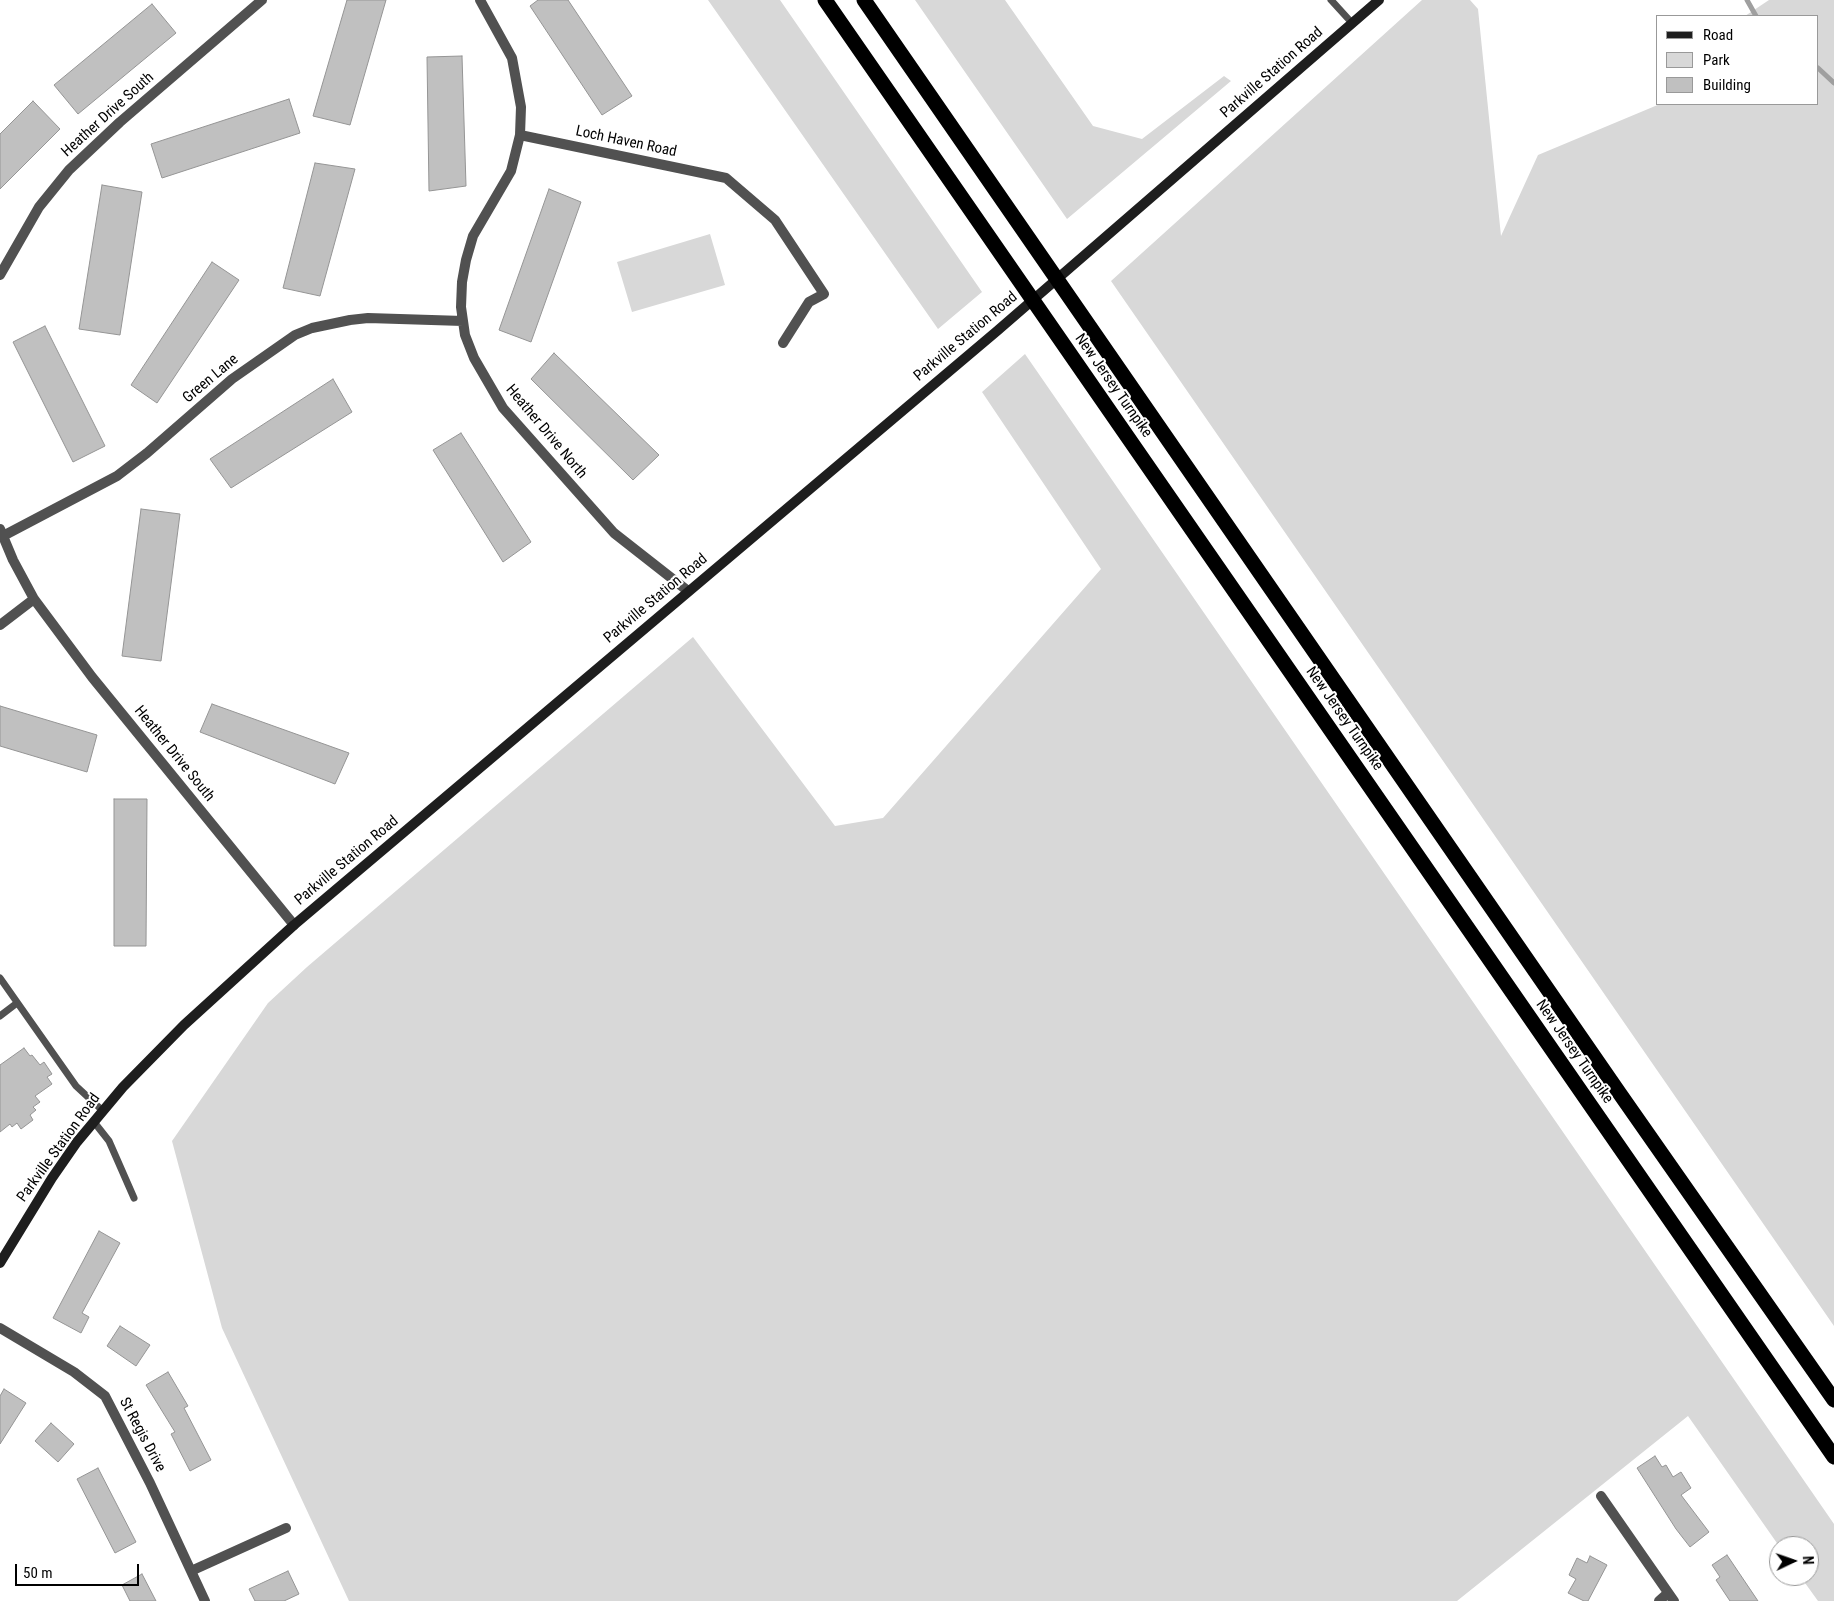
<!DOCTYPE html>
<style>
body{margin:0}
#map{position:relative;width:1834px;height:1601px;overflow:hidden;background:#fff;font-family:"Roboto Condensed",sans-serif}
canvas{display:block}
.legend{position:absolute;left:1656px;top:15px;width:162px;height:90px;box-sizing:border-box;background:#fff;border:1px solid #999;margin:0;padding:6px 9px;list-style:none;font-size:15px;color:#000}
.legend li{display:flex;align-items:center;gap:10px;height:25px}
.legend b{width:25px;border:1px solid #999}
.north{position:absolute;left:1769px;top:1536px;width:50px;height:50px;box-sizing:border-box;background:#fff;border:1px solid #999;border-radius:50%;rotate:87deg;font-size:14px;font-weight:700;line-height:20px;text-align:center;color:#000}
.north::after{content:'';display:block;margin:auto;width:18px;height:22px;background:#000;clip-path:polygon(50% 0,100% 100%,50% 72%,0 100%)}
.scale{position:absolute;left:15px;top:1564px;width:124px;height:22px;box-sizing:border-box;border:2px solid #000;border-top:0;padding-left:6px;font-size:15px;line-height:18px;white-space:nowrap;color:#000;-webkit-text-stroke:4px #fff;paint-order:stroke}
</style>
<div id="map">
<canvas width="1834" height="1601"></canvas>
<ul class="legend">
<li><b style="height:6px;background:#1e1e1e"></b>Road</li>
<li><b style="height:14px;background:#d8d8d8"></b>Park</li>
<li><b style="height:14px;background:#c0c0c0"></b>Building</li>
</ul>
<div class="north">N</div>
<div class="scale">50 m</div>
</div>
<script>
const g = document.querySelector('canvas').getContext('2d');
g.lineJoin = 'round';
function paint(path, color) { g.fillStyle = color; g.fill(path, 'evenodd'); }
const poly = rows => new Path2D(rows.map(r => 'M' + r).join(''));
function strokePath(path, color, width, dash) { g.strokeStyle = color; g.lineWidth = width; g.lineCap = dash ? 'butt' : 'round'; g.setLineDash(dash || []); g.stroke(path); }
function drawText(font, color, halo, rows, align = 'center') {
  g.font = font + ' "Roboto Condensed",sans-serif'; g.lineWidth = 4; g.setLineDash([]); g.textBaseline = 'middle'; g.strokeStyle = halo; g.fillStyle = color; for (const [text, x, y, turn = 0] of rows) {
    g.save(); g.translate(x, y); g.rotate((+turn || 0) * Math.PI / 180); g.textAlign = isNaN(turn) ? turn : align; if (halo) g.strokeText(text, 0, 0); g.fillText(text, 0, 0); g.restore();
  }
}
paint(poly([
 [708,0,780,0,982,292,938,329],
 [915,0,1005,0,1093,126,1142,139,1224,76,1231,81,1067,219],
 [1422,0,1470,0,1478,9,1501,236,1538,155,1660,104,1818,104,1818,16,1745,16,1769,0,1834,0,1834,1326,1111,281],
 [710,234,725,285,632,312,617,262],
 [1025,354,1834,1524,1834,1601,1818,1601,1800,1576,1809,1576,1809,1546,1779,1546,1688,1416,1457,1601,349,1601,222,1328,172,1141,268,1003,307,967,693,637,835,826,883,818,1101,569,982,392]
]), '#d8d8d8');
strokePath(poly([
 [1747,0,1756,16],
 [1818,68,1834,83]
]), '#9f9f9f', 5);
const building = poly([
 [347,0,386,0,350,125,313,116,347,0],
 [538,0,568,0,632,96,602,115,530,6,538,0],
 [152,4,176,33,78,114,54,85,152,4],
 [462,56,466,186,429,191,427,57,462,56],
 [289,99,300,133,162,178,151,144,289,99],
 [33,101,60,129,0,189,0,134,33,101],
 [315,163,355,169,320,296,283,288,315,163],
 [102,185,142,192,120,335,79,329,102,185],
 [549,189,581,202,531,342,499,330,549,189],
 [212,262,239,280,157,403,131,385,212,262],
 [45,326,105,446,73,462,13,342,45,326],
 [554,353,659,455,633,480,531,379,554,353],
 [333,379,352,412,231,488,210,459,333,379],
 [461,433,531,542,503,562,433,450,461,433],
 [141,509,180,514,161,661,122,656,141,509],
 [212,704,349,753,335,784,200,732,212,704],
 [0,706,97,735,87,772,0,746,0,706],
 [114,799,147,799,146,946,114,946,114,799],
 [24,1048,30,1056,32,1055,40,1065,44,1062,52,1074,47,1077,52,1084,35,1096,40,1102,33,1107,36,1110,30,1115,33,1120,21,1129,17,1123,12,1127,10,1124,0,1132,0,1065,24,1048],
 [99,1231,120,1243,82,1313,89,1317,81,1333,53,1318,99,1231],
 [120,1326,150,1345,136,1366,107,1346,120,1326],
 [168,1372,188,1406,184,1408,211,1460,190,1471,171,1434,175,1432,146,1385,168,1372],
 [4,1389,26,1403,0,1444,0,1396,4,1389],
 [51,1423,74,1444,58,1462,35,1441,51,1423],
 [1655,1456,1662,1467,1666,1465,1673,1477,1681,1472,1691,1488,1681,1495,1709,1532,1690,1547,1676,1529,1637,1468,1655,1456],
 [98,1468,136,1542,115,1553,77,1479,98,1468],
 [1727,1555,1758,1601,1730,1601,1716,1580,1720,1577,1712,1565,1727,1555],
 [1590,1556,1607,1565,1588,1601,1584,1601,1568,1593,1576,1579,1569,1575,1577,1558,1587,1563,1590,1556],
 [288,1571,299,1594,284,1601,255,1601,249,1589,288,1571],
 [142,1574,156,1601,130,1601,122,1585,142,1574]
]);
paint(building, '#c0c0c0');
strokePath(building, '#959595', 1);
strokePath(poly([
 [1331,0,1352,23],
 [0,978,76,1086,103,1111],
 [0,1016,17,1003],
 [94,1122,109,1141,134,1198]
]), '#515151', 7);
strokePath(poly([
 [480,0,512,58,521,107,520,135,511,171,473,236,466,260,462,282,461,307,465,335,474,358,503,408,614,533,688,591],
 [520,135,726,178,775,220,824,294,809,302,783,343],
 [0,275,39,207,69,170,120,122,262,0],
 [0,529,13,560,34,599,92,677,294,925],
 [3,536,117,476,147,453,232,379,295,335,312,328,350,320,368,318,463,321],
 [0,625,34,599],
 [0,1328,74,1372,105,1396,150,1483,205,1601],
 [1601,1496,1674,1601],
 [191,1571,286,1528],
 [1659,1601,1668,1593]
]), '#515151', 10);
strokePath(poly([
 [0,1263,52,1178,77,1142,123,1087,184,1025,294,925,997,331,1379,0]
]), '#1e1e1e', 10);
strokePath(poly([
 [825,0,1834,1457],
 [864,0,1620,1094,1834,1400]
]), '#000', 15);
drawText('15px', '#000', '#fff', [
 ["Parkville Station Road",1272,73,-41],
 ["Heather Drive South",108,115,-42],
 ["Loch Haven Road",626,142,12],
 ["Parkville Station Road",966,337,-40],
 ["Green Lane",211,379,-40],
 ["New Jersey Turnpike",1113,386,55],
 ["Heather Drive North",546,432,50],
 ["Parkville Station Road",656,599,-40],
 ["New Jersey Turnpike",1344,719,55],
 ["Heather Drive South",174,754,51],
 ["Parkville Station Road",347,861,-40],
 ["New Jersey Turnpike",1574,1052,55],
 ["Parkville Station Road",59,1148,-54],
 ["St Regis Drive",142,1435,62]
]);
</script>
